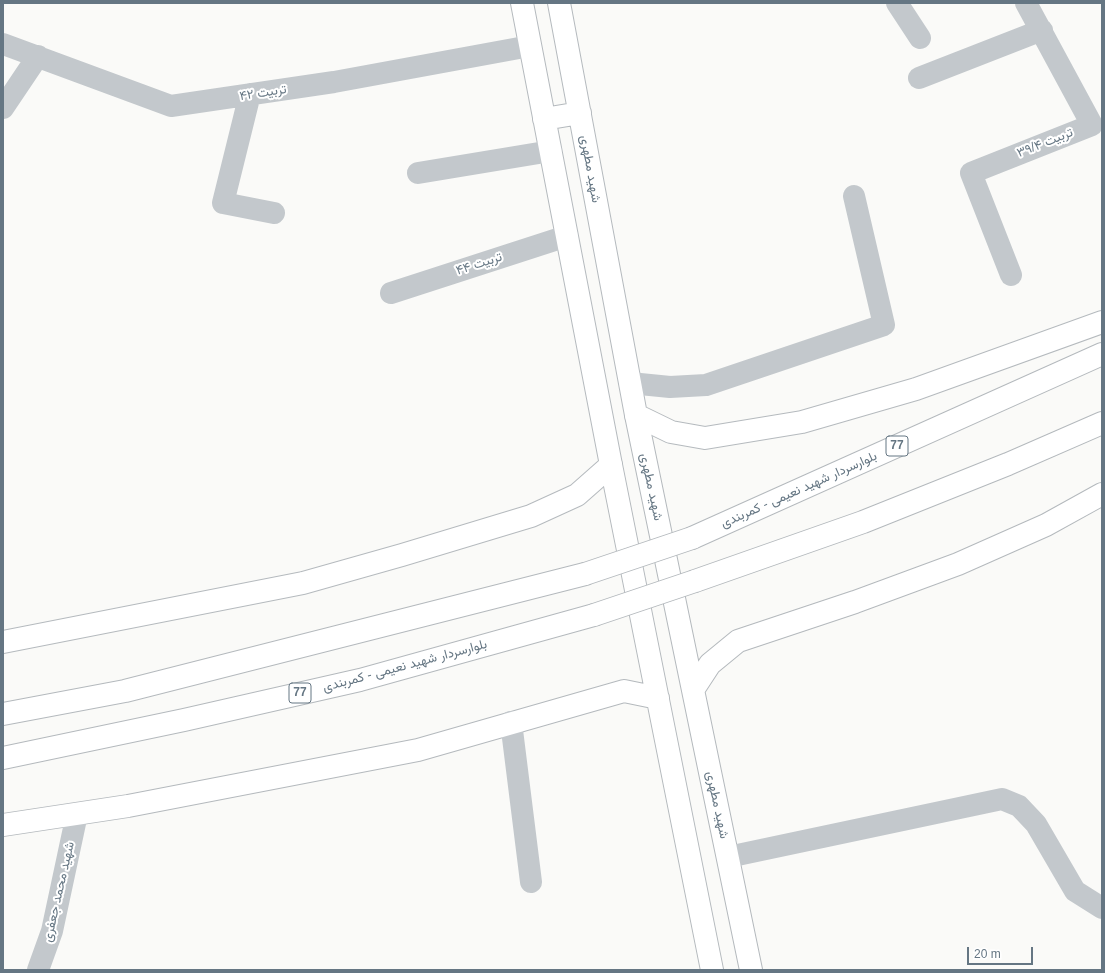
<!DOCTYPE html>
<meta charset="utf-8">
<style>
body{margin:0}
#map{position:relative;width:1105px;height:973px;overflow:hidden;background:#fafaf8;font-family:Arial,sans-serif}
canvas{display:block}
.frame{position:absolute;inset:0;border:4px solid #657683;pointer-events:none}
.scale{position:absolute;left:967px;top:947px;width:66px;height:18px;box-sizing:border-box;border:2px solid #657683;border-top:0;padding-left:5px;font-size:12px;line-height:14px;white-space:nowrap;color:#657683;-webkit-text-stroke:3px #fff;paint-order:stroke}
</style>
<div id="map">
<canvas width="1105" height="973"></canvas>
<div class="frame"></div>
<div class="scale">20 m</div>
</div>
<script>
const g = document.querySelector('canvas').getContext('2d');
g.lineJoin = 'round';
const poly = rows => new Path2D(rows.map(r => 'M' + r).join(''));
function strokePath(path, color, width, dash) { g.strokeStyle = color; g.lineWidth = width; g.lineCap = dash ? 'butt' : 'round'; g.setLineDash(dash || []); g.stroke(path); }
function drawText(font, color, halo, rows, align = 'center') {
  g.font = font + ' Arial,Vazirmatn,sans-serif'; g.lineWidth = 4; g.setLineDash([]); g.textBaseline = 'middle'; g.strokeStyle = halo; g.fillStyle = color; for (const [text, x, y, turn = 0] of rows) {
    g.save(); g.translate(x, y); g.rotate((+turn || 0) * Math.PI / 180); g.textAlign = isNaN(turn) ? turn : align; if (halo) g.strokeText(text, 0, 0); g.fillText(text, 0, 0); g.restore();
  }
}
const primary = poly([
 [559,3,636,415,671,432,705,438,802,422,916,389,1102,322],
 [544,119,580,113],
 [3,642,303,583,402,555,531,516,577,495,611,465,522,3]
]);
const highway = poly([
 [636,415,751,970],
 [611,465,712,970],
 [692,538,1102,354],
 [695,581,863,522,1008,464,1102,423],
 [693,690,710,664,738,641,855,602,958,564,1046,525,1102,494],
 [3,714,125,691,585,574],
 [3,758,184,720,360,680,594,615],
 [3,825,128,806,418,750,624,691,658,698]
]);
strokePath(primary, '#b5babe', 24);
strokePath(highway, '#b4b9bd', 24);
strokePath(poly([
 [897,3,920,38],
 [3,44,171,106,334,82,530,46],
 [919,78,1042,30],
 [250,94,223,203,274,213],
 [3,108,38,56],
 [418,173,551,151],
 [1011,275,971,173,1092,125,1026,3],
 [391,293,567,236],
 [630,383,670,387,706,385,884,325,854,196],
 [511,722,531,882],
 [728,857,1002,799,1019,806,1036,824,1075,891,1102,908],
 [38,970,52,931,77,814]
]), '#c3c8cc', 22);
strokePath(primary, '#fff', 22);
strokePath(highway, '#fff', 22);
const highwayBridge = poly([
 [585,574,692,538],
 [594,615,695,581]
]);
strokePath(highwayBridge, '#b4b9bd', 24, []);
strokePath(highwayBridge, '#fff', 22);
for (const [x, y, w] of [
 [897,446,22],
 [300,693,22]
]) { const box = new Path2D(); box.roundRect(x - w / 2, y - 10, w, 20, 3); g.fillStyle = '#fff'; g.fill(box); strokePath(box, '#657683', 1); }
drawText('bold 12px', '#657683', null, [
 ["77",897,446],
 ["77",300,693]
]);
drawText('13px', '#657683', '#fff', [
 ["تربیت ۴۲",263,93,-9],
 ["تربيت ۳۹/۴",1045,143,-22],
 ["شهید مطهری",590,169,80],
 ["تربیت ۴۴",479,264,-18],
 ["شهید مطهری",651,487,78],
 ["بلوارسردار شهید نعیمی - کمربندی",799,490,-24],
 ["بلوارسردار شهید نعیمی - کمربندی",405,666,-15],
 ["شهید مطهری",717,805,78],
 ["شهید محمد جعفری",59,892,-77]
]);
</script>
